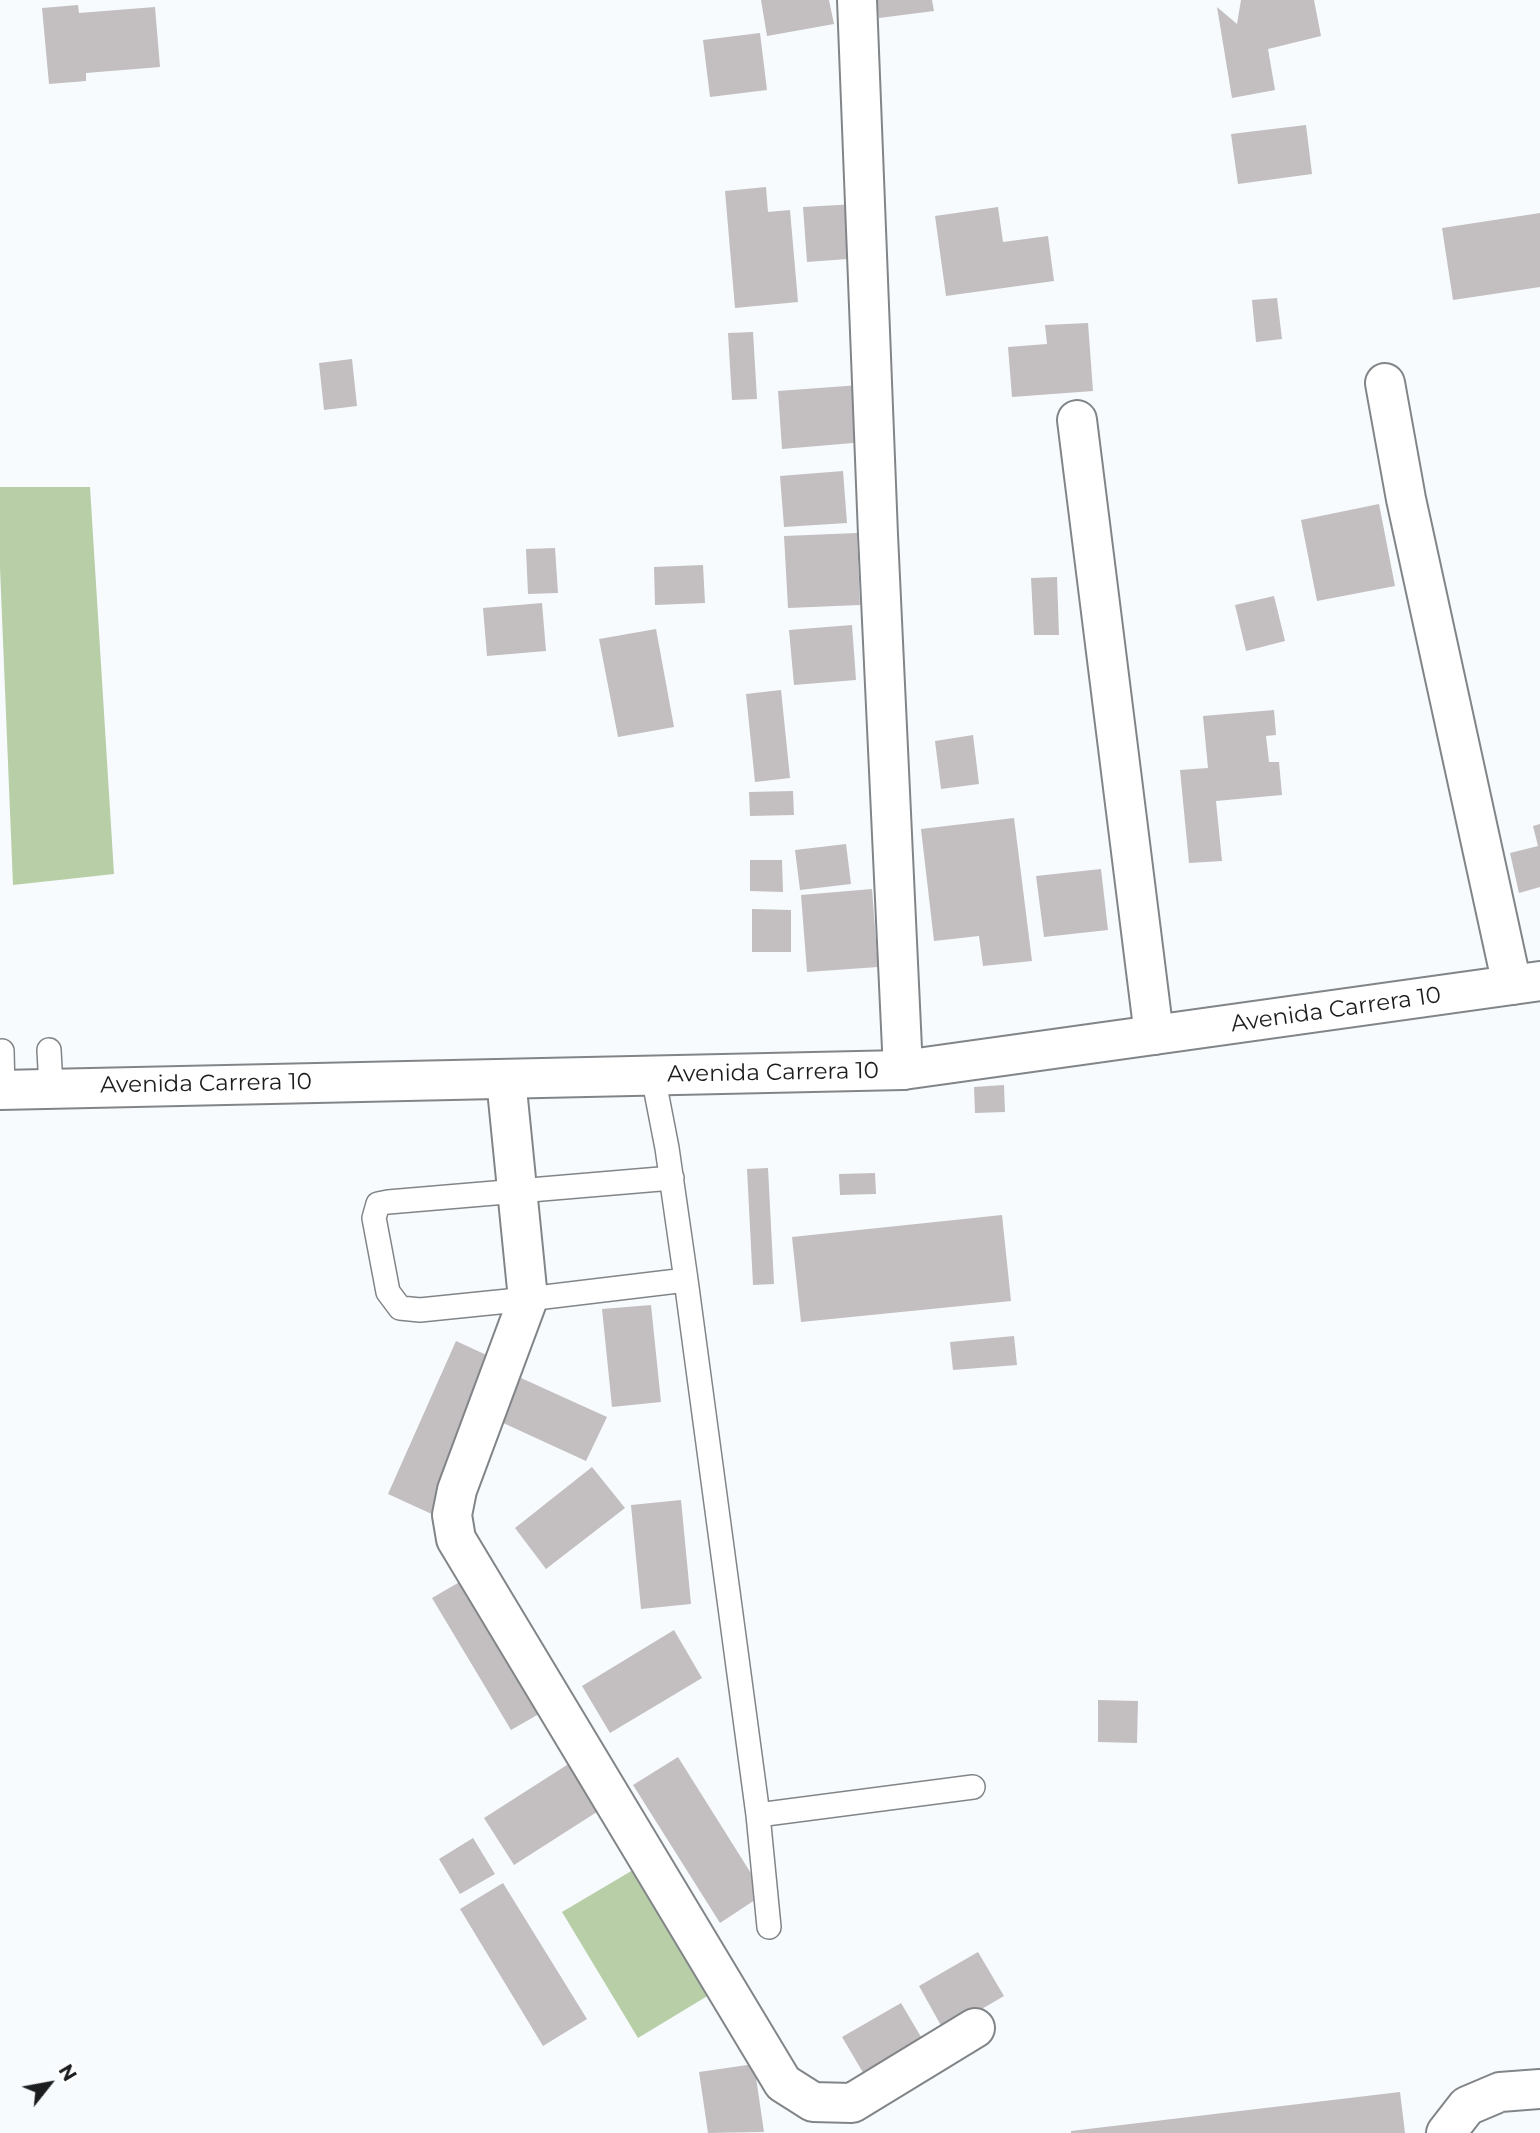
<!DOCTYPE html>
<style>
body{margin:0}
#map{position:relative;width:1540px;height:2133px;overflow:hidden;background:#f7fbfe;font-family:Montserrat,sans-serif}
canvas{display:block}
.north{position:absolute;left:14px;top:2049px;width:70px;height:70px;-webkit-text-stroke:5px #fff;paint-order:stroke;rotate:59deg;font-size:19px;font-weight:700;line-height:28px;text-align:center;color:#1c1d1e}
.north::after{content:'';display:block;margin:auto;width:24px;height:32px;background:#1c1d1e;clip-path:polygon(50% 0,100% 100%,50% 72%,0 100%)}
</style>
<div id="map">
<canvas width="1540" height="2133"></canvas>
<div class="north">N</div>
</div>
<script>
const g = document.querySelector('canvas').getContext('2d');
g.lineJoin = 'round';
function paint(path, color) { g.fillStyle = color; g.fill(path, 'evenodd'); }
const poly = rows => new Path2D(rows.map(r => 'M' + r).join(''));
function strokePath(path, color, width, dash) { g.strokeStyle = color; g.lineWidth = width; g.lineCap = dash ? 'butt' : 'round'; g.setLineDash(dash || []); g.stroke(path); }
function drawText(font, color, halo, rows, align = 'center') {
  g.font = font + ' Montserrat,sans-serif'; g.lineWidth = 5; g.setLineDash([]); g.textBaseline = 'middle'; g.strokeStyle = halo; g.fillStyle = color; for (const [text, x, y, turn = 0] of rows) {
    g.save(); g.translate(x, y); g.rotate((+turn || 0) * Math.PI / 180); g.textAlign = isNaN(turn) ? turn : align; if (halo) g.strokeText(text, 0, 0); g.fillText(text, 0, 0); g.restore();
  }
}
paint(poly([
 [0,487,90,487,114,874,13,885,0,568],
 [638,1867,714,1992,638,2038,562,1912]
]), '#b8cea7');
paint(poly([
 [761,0,829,0,834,24,767,36],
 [876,0,932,0,934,11,879,18],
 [1241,0,1314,0,1321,36,1268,49,1275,90,1232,98,1217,7,1237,24],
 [78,5,79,13,155,7,160,67,86,73,86,81,49,84,42,8],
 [760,33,767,90,710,97,703,40],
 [1306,125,1312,174,1238,184,1231,134],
 [766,187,768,212,790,210,798,302,735,308,725,191],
 [856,204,861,258,807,262,803,207],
 [998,207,1003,242,1048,236,1054,281,946,296,935,216],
 [1540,213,1540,287,1453,300,1442,228],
 [1277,298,1282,339,1256,342,1252,300],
 [1088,323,1093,391,1012,397,1008,347,1047,344,1045,325],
 [753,332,757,399,732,400,728,333],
 [352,359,357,406,324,410,319,363],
 [860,385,865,442,782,449,778,391],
 [843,471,847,523,784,527,780,476],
 [1379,504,1395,586,1317,601,1301,520],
 [857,533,860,605,788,608,784,536],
 [555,548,558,593,528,594,526,549],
 [703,565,705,603,655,605,654,567],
 [1057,577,1059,635,1034,635,1031,578],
 [1274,596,1285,641,1246,651,1235,605],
 [542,603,546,651,487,656,483,608],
 [852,625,856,680,794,685,789,630],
 [656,629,674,727,618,737,599,639],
 [781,690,790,778,755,782,746,694],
 [1274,710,1276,735,1266,736,1269,762,1279,762,1282,795,1216,801,1222,861,1189,863,1180,770,1208,768,1203,716],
 [973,735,979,784,941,789,935,741],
 [793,791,794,815,750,816,749,792],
 [1014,818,1032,961,983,966,979,936,934,941,921,829],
 [1540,824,1540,887,1519,893,1510,853,1538,846,1533,826],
 [846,844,851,884,800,890,795,850],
 [750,860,782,860,783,892,750,891],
 [1101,869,1108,930,1044,937,1036,876],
 [872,889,878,967,807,972,801,895],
 [752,909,791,910,791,952,752,952],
 [1004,1085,1005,1112,975,1113,974,1087],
 [768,1168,774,1284,753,1285,747,1169],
 [875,1173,876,1194,840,1195,839,1174],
 [1002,1215,1011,1301,801,1322,792,1237],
 [651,1305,661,1402,612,1407,602,1309],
 [1014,1336,1017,1365,953,1370,950,1342],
 [456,1341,504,1363,436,1516,388,1494],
 [521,1378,607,1417,586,1461,501,1422],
 [592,1467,625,1508,546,1569,515,1528],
 [681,1500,691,1604,641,1609,631,1505],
 [475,1573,553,1706,511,1730,432,1598],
 [674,1630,702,1678,610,1733,582,1686],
 [1098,1700,1138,1701,1137,1743,1098,1742],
 [678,1757,764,1894,720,1923,633,1785],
 [570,1763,600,1810,514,1865,484,1818],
 [473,1838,495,1874,460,1894,439,1859],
 [503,1883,587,2019,543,2046,460,1909],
 [978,1952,1004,1996,944,2031,919,1986],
 [901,2003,927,2047,868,2081,842,2037],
 [754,2064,764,2132,708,2133,699,2072],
 [1400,2092,1405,2133,1071,2133,1071,2131]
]), '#c3bec0');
const service = poly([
 [49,1050,51,1087],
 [2,1051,3,1090],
 [653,1076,667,1148,686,1280,758,1815,769,1927],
 [672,1178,388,1202,378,1204,374,1218,388,1292,400,1308,420,1310,528,1299,686,1280],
 [758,1815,973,1787]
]);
const minor = poly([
 [857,0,878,535,903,1070],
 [1385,383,1406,499,1512,985],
 [1077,420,1154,1035],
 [506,1079,528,1299,457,1490,452,1515,456,1539,783,2083,813,2102,852,2103,975,2028],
 [1446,2133,1467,2106,1500,2092,1540,2089]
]);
const tertiary = poly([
 [0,1090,903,1070,1540,981]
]);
strokePath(service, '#828588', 26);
strokePath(minor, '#828588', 42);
strokePath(tertiary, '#828588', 42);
strokePath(service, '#fff', 23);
strokePath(minor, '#fff', 38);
strokePath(tertiary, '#fff', 38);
drawText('23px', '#1c1d1e', '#fff', [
 ["Avenida Carrera 10",1336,1010,-8],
 ["Avenida Carrera 10",773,1073,-1],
 ["Avenida Carrera 10",206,1084,-1]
]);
</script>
